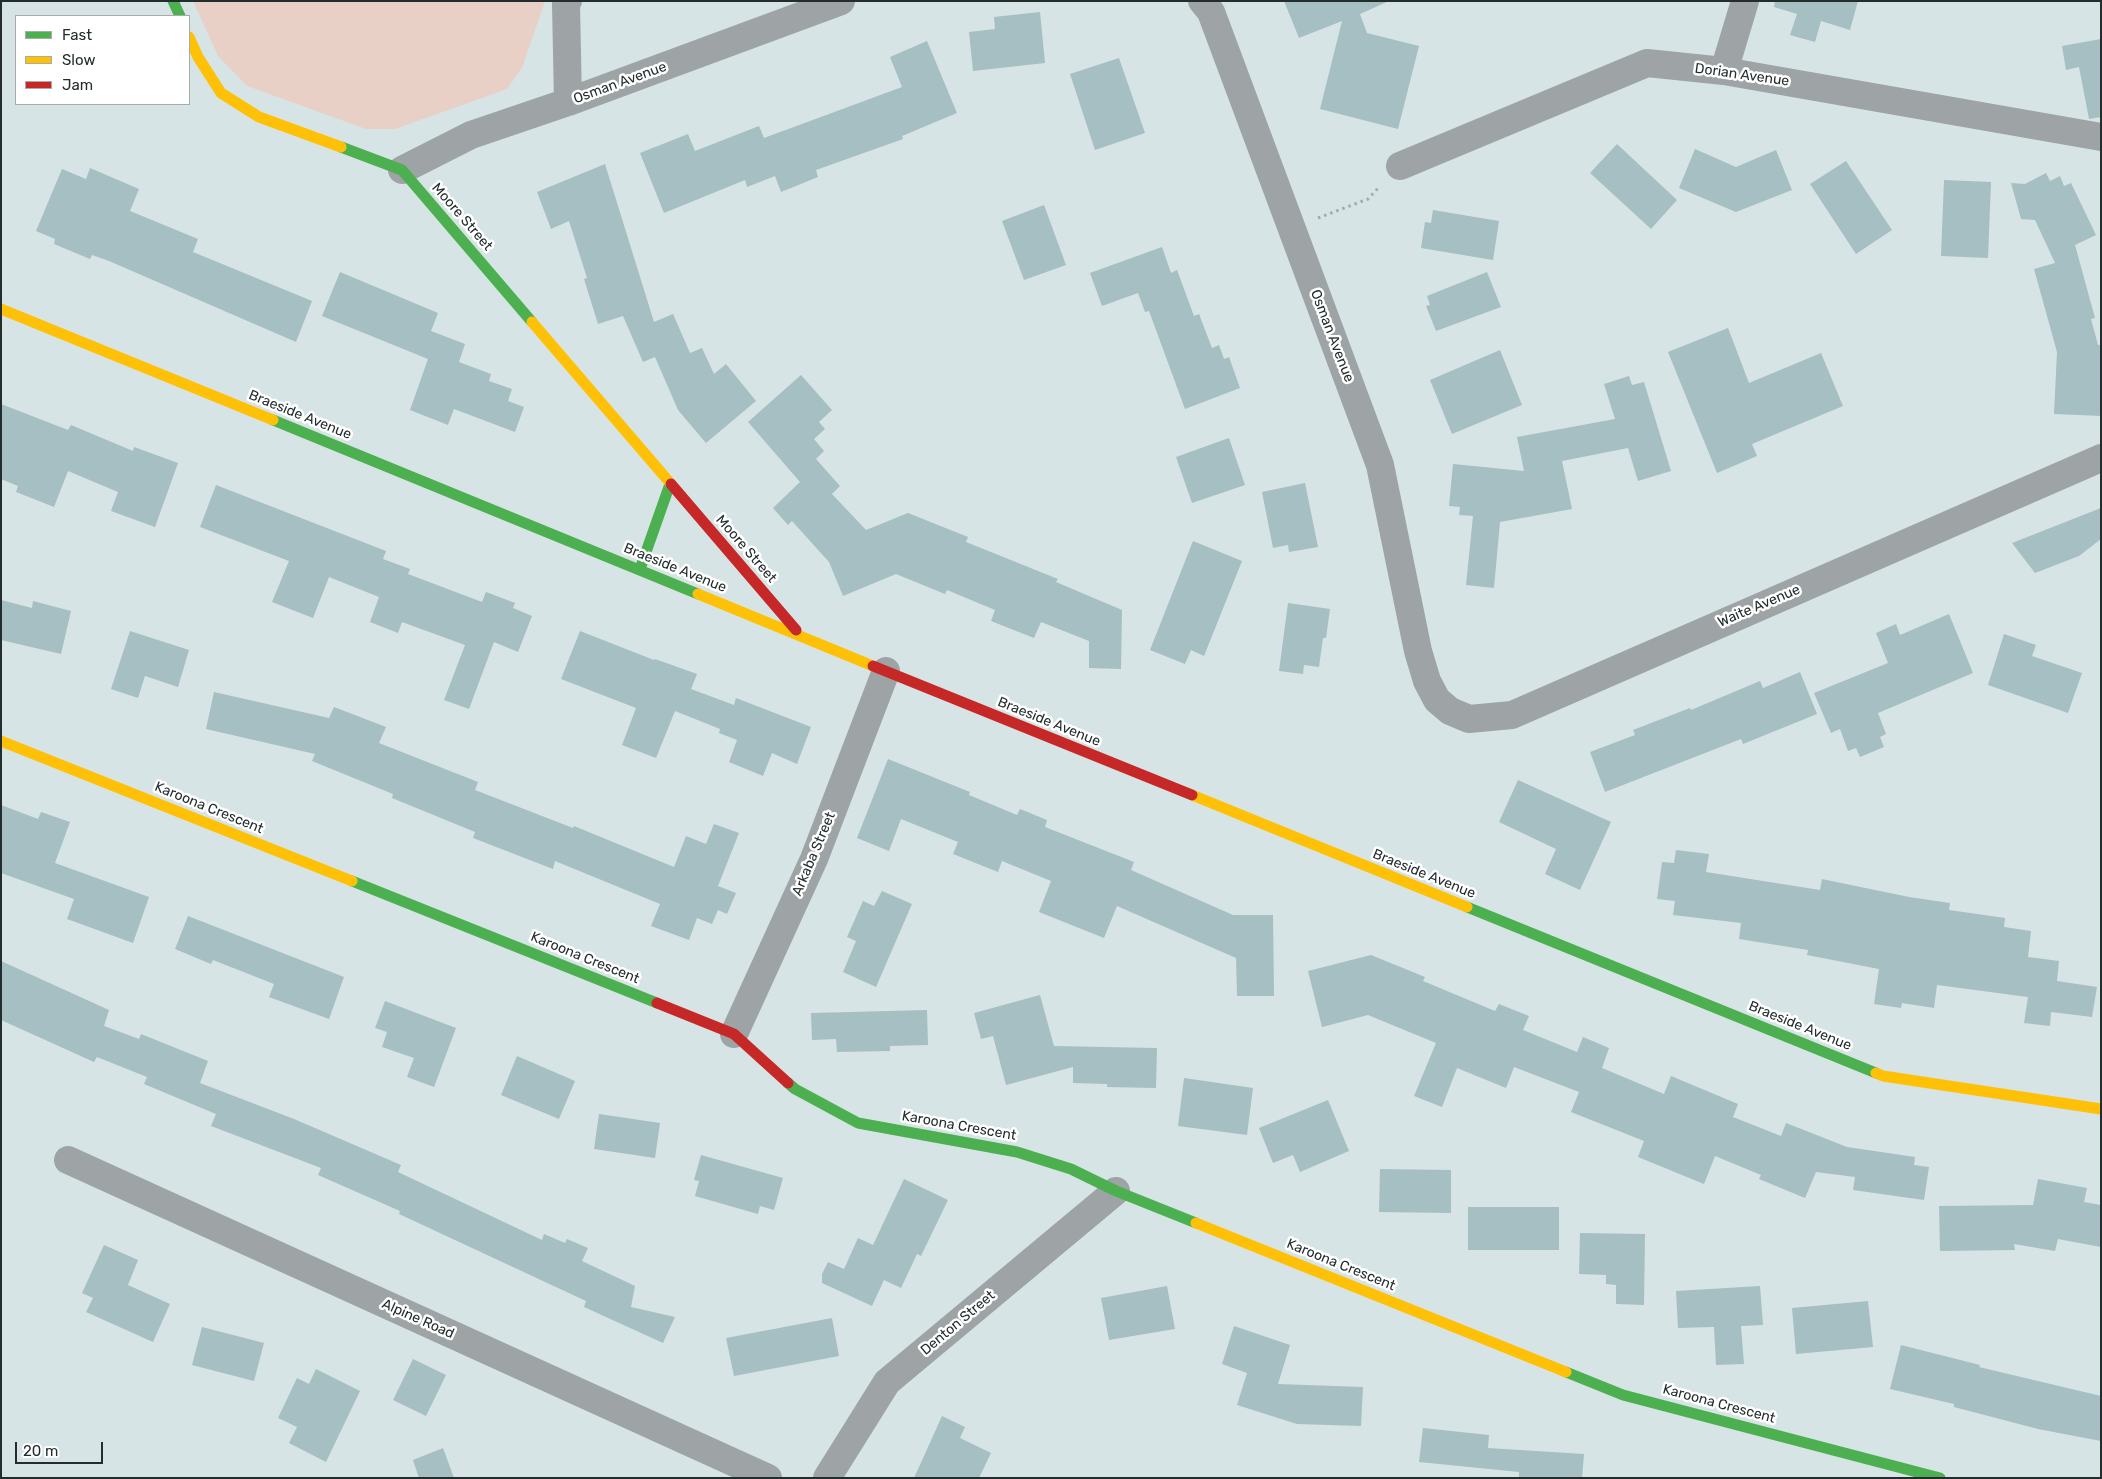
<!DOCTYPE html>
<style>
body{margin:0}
#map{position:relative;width:2102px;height:1479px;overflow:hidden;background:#d6e4e6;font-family:Rubik,sans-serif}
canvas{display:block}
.frame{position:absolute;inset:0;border:2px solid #232d2e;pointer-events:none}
.legend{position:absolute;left:15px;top:15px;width:175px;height:90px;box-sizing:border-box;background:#fff;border:1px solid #a7abab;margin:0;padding:6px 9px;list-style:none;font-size:15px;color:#232d2e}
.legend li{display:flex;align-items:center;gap:10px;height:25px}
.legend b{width:25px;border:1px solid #a7abab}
.scale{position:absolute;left:15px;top:1442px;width:88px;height:22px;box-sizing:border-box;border:2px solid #232d2e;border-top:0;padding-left:6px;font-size:15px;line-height:18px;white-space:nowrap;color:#232d2e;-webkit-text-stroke:4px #fff;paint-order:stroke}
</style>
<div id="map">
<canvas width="2102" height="1479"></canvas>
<div class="frame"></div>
<ul class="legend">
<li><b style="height:6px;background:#4caf50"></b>Fast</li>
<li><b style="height:6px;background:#ffc107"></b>Slow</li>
<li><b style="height:6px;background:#c62828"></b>Jam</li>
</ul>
<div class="scale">20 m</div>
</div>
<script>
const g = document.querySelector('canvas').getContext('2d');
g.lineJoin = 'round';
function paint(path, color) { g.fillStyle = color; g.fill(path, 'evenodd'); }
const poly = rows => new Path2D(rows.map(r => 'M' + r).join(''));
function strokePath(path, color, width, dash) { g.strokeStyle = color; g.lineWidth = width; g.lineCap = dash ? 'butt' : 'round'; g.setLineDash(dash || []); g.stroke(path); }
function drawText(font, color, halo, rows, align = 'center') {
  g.font = font + ' Rubik,sans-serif'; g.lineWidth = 5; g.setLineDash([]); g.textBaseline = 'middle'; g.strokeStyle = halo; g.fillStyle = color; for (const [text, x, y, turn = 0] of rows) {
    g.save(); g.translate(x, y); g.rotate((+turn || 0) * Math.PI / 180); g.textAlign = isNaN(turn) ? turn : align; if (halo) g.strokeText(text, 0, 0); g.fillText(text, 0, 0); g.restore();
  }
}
paint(poly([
 [193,1,545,1,522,68,507,89,395,129,366,129,247,86,218,56]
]), '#e8d0c7');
paint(poly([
 [1284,1,1389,1,1360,14,1367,33,1419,46,1398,129,1320,109,1342,21,1299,38],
 [1775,1,1858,1,1850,30,1821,21,1815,42,1790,35,1797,14,1774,7],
 [1040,12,1045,63,973,71,969,32,995,29,994,17],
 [2101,39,2101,117,2089,119,2079,67,2066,70,2062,46],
 [927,41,957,113,902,136,903,139,816,170,818,177,781,192,775,176,747,187,745,180,664,213,640,153,688,134,695,151,759,126,764,138,902,87,890,57],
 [1119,58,1145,133,1095,150,1070,74],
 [1617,144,1677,200,1651,229,1590,173],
 [1695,149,1736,167,1776,150,1792,190,1736,212,1679,188],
 [1846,161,1892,230,1856,254,1810,184],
 [605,164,654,322,673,314,690,353,702,348,714,374,726,364,756,401,706,443,678,410,655,357,643,362,623,316,598,324,584,279,587,278,569,221,551,229,537,192],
 [90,168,139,189,130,211,198,239,193,252,312,301,296,342,109,261,92,255,90,259,54,244,55,239,36,231,62,169,86,179],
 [2046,173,2050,181,2060,176,2064,186,2071,183,2096,235,2075,245,2095,318,2091,319,2098,345,2101,345,2101,416,2054,414,2057,352,2034,269,2055,263,2035,220,2021,219,2011,183,2025,184],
 [1944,180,1991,182,1988,258,1941,256],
 [1044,205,1066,265,1024,280,1002,221],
 [1433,210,1499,221,1493,260,1421,248,1425,222,1431,223],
 [1162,247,1171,273,1177,270,1194,316,1199,314,1212,348,1219,345,1224,359,1229,357,1240,388,1185,409,1149,311,1145,312,1138,293,1102,306,1090,273],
 [340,272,438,313,431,331,465,344,459,362,491,374,489,381,512,389,508,401,524,407,515,432,454,409,448,425,410,410,428,359,322,316],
 [1487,272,1501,307,1436,331,1426,306,1430,305,1427,296],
 [1728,328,1749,383,1821,353,1843,406,1752,444,1757,456,1717,473,1668,352],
 [1500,350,1522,405,1452,434,1430,380],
 [801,375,832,410,819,422,825,429,814,439,824,451,816,459,840,486,832,494,866,530,908,513,968,537,966,542,1058,579,1056,582,1122,610,1121,669,1089,668,1089,641,1041,622,1034,638,991,621,995,610,947,590,945,594,896,574,843,596,829,562,792,521,788,525,773,508,800,482,748,422],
 [1629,376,1632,385,1644,382,1671,471,1638,481,1628,448,1562,461,1572,509,1500,522,1494,588,1466,585,1473,516,1459,515,1460,507,1449,506,1453,464,1524,471,1517,437,1615,419,1604,384],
 [1,404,68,430,71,425,133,451,134,447,178,463,155,527,111,511,118,492,68,471,54,507,16,492,18,486,1,479],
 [1229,438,1245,485,1192,503,1176,457],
 [1305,483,1318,547,1289,552,1288,545,1273,548,1262,492],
 [216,485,386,551,383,559,410,569,408,574,482,602,486,592,515,603,513,608,532,616,518,652,494,642,469,709,444,700,465,645,402,622,398,633,370,622,379,597,329,577,313,618,272,602,289,561,200,527],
 [2101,508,2101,539,2079,556,2035,573,2012,543],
 [1193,541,1242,561,1204,656,1191,650,1185,664,1150,650],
 [1,600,32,608,33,601,71,611,61,654,1,640],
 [1288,603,1330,609,1326,638,1323,638,1319,667,1304,665,1303,674,1279,671],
 [1949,614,1973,673,1878,713,1886,734,1880,737,1884,747,1860,757,1856,748,1848,751,1840,729,1831,733,1814,693,1888,663,1876,633,1896,624,1900,635],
 [130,631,189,650,178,687,145,676,138,698,111,689],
 [580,631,654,660,655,659,697,674,691,689,734,705,736,698,811,727,797,764,772,753,763,776,729,762,737,740,719,733,720,729,675,711,656,758,622,745,636,708,561,679],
 [2004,634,2036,645,2032,656,2082,673,2068,713,1988,685],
 [1800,672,1817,714,1743,744,1741,739,1605,792,1590,752,1635,735,1633,730,1690,708,1691,710,1760,681,1763,688],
 [214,692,329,718,334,707,386,727,379,743,478,782,475,790,573,828,574,826,674,867,686,836,706,844,714,824,739,833,718,886,736,893,727,914,718,910,712,924,697,918,689,940,651,926,660,904,555,861,553,869,473,838,475,832,392,798,393,794,312,761,315,754,206,729],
 [888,759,970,792,969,795,1017,815,1020,809,1047,820,1045,827,1134,862,1131,870,1233,915,1273,915,1274,996,1237,996,1236,958,1117,906,1104,938,1039,912,1051,881,1002,861,998,872,953,854,958,842,901,819,889,851,857,838],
 [1518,780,1611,822,1580,890,1545,874,1556,849,1499,822],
 [1,805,38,819,41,812,70,822,55,863,149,897,133,943,67,919,74,899,1,873],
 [1676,850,1709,854,1706,872,1820,890,1822,879,1909,897,1950,903,1949,910,2005,918,2004,927,2031,931,2028,957,2059,961,2057,981,2097,987,2092,1017,2051,1012,2050,1026,2024,1023,2028,997,1937,985,1934,1008,1902,1003,1901,1008,1874,1004,1879,969,1807,955,1808,950,1739,939,1741,923,1673,915,1675,901,1657,899,1662,862,1674,863],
 [882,891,912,904,876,987,843,972,856,941,847,937,863,901,874,906],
 [188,916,344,977,329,1019,269,997,274,984,213,960,211,964,175,949],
 [1371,955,1425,977,1423,981,1495,1011,1499,1004,1529,1016,1523,1030,1577,1052,1583,1037,1609,1048,1602,1068,1664,1094,1671,1076,1738,1104,1733,1117,1781,1136,1786,1123,1847,1147,1915,1157,1914,1165,1929,1167,1924,1200,1853,1190,1855,1177,1816,1172,1805,1198,1759,1179,1761,1175,1715,1156,1704,1184,1638,1157,1644,1141,1571,1112,1579,1092,1514,1067,1506,1088,1457,1068,1442,1107,1414,1096,1436,1043,1368,1015,1322,1027,1308,971],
 [1,961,109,1010,104,1026,139,1039,141,1034,208,1061,200,1083,294,1119,401,1165,398,1172,542,1240,544,1234,565,1243,567,1239,588,1248,582,1261,635,1286,631,1307,675,1317,663,1343,584,1307,586,1301,399,1214,400,1211,318,1175,321,1168,211,1126,216,1114,144,1084,147,1077,97,1057,94,1062,1,1020],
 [1040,995,1054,1046,1157,1048,1156,1088,1107,1087,1107,1084,1073,1083,1073,1067,1006,1085,993,1036,981,1039,974,1013],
 [385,1001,456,1028,434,1087,407,1077,414,1058,382,1047,387,1032,375,1028],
 [927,1010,928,1045,890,1046,890,1051,837,1052,836,1039,812,1040,811,1013],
 [517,1056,575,1081,559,1119,501,1095],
 [1184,1078,1253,1088,1247,1135,1178,1126],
 [1328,1100,1349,1151,1300,1172,1293,1155,1273,1163,1259,1128],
 [599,1114,660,1123,655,1158,594,1149],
 [701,1155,783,1178,774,1210,760,1206,758,1214,695,1196,699,1181,694,1180],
 [1380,1169,1451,1170,1451,1213,1379,1212],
 [904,1179,948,1200,921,1256,917,1254,901,1288,884,1280,872,1306,822,1283,822,1274,828,1262,844,1269,858,1238,873,1245],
 [2038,1179,2087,1188,2084,1202,2101,1205,2101,1247,2058,1239,2055,1251,2014,1244,2015,1250,1940,1251,1939,1206,2033,1205],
 [1468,1207,1559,1207,1559,1250,1468,1250],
 [1580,1233,1645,1234,1644,1305,1616,1304,1616,1285,1606,1284,1606,1275,1579,1274],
 [104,1245,138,1260,128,1285,170,1304,153,1342,86,1312,93,1298,82,1293],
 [1167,1286,1175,1329,1109,1340,1101,1298],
 [1760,1286,1763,1325,1741,1326,1744,1364,1716,1365,1714,1327,1678,1328,1676,1291],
 [1868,1301,1873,1347,1796,1354,1792,1308],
 [832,1318,839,1356,734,1376,726,1338],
 [1234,1326,1290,1345,1278,1384,1363,1387,1361,1426,1297,1424,1237,1405,1247,1373,1222,1364],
 [202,1327,264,1343,254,1381,192,1365],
 [1901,1345,1980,1365,1979,1367,2101,1396,2101,1441,2038,1429,1954,1407,1954,1404,1890,1389],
 [413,1359,446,1375,426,1416,393,1400],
 [316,1369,360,1391,326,1462,289,1443,297,1427,278,1418,297,1378,309,1384],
 [942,1416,965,1427,960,1438,991,1453,979,1478,914,1478],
 [1423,1428,1489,1435,1488,1448,1584,1454,1582,1478,1519,1478,1519,1472,1419,1462],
 [443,1448,454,1478,419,1478,413,1460]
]), '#a6bfc2');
strokePath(poly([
 [1318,218,1368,199,1380,186]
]), '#a3aaaa', 3, [2.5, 4]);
strokePath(poly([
 [1202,1,1211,12,1380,465,1418,651,1427,681,1437,700,1450,711,1469,719,1512,715,2101,458],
 [1724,71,1745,1],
 [568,102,566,4,568,1],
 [1400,166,1647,63,1724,71,2101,137],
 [402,170,471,135,568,102,841,1],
 [734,1034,814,859,886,671],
 [68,1160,768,1478],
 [827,1478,887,1382,1116,1191]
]), '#9ea3a5', 28);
strokePath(poly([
 [173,1,180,16],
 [341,147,402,170,532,322],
 [273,420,698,594],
 [640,569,670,484],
 [352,881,657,1003],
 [1467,907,1876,1073],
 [788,1083,795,1089,858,1123,1017,1152,1071,1169,1116,1191,1196,1223],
 [1566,1372,1623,1395,1940,1478]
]), '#4caf50', 11);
strokePath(poly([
 [189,37,198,57,221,93,259,117,341,147],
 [1,309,273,420],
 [532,322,671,484],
 [698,594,873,666],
 [1,741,352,881],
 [1192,795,1467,907],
 [1876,1073,1883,1076,2101,1109],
 [1196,1223,1566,1372]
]), '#ffc107', 11);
strokePath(poly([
 [671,484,796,630],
 [873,666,1192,795],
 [657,1003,734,1034,788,1083]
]), '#c62828', 11);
drawText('14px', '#232d2e', '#fff', [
 ["Dorian Avenue",1742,75,8],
 ["Osman Avenue",620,83,-20],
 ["Moore Street",462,217,49],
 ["Osman Avenue",1332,336,69],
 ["Braeside Avenue",300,415,22],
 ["Moore Street",746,549,49],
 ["Braeside Avenue",675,568,22],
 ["Waite Avenue",1759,606,-23],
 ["Braeside Avenue",1049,722,22],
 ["Karoona Crescent",209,808,22],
 ["Arkaba Street",814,854,-67],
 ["Braeside Avenue",1424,874,22],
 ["Karoona Crescent",585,958,22],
 ["Braeside Avenue",1800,1026,22],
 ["Karoona Crescent",959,1126,10],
 ["Karoona Crescent",1341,1265,22],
 ["Alpine Road",418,1319,24],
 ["Denton Street",958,1323,-40],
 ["Karoona Crescent",1719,1404,15]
]);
</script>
